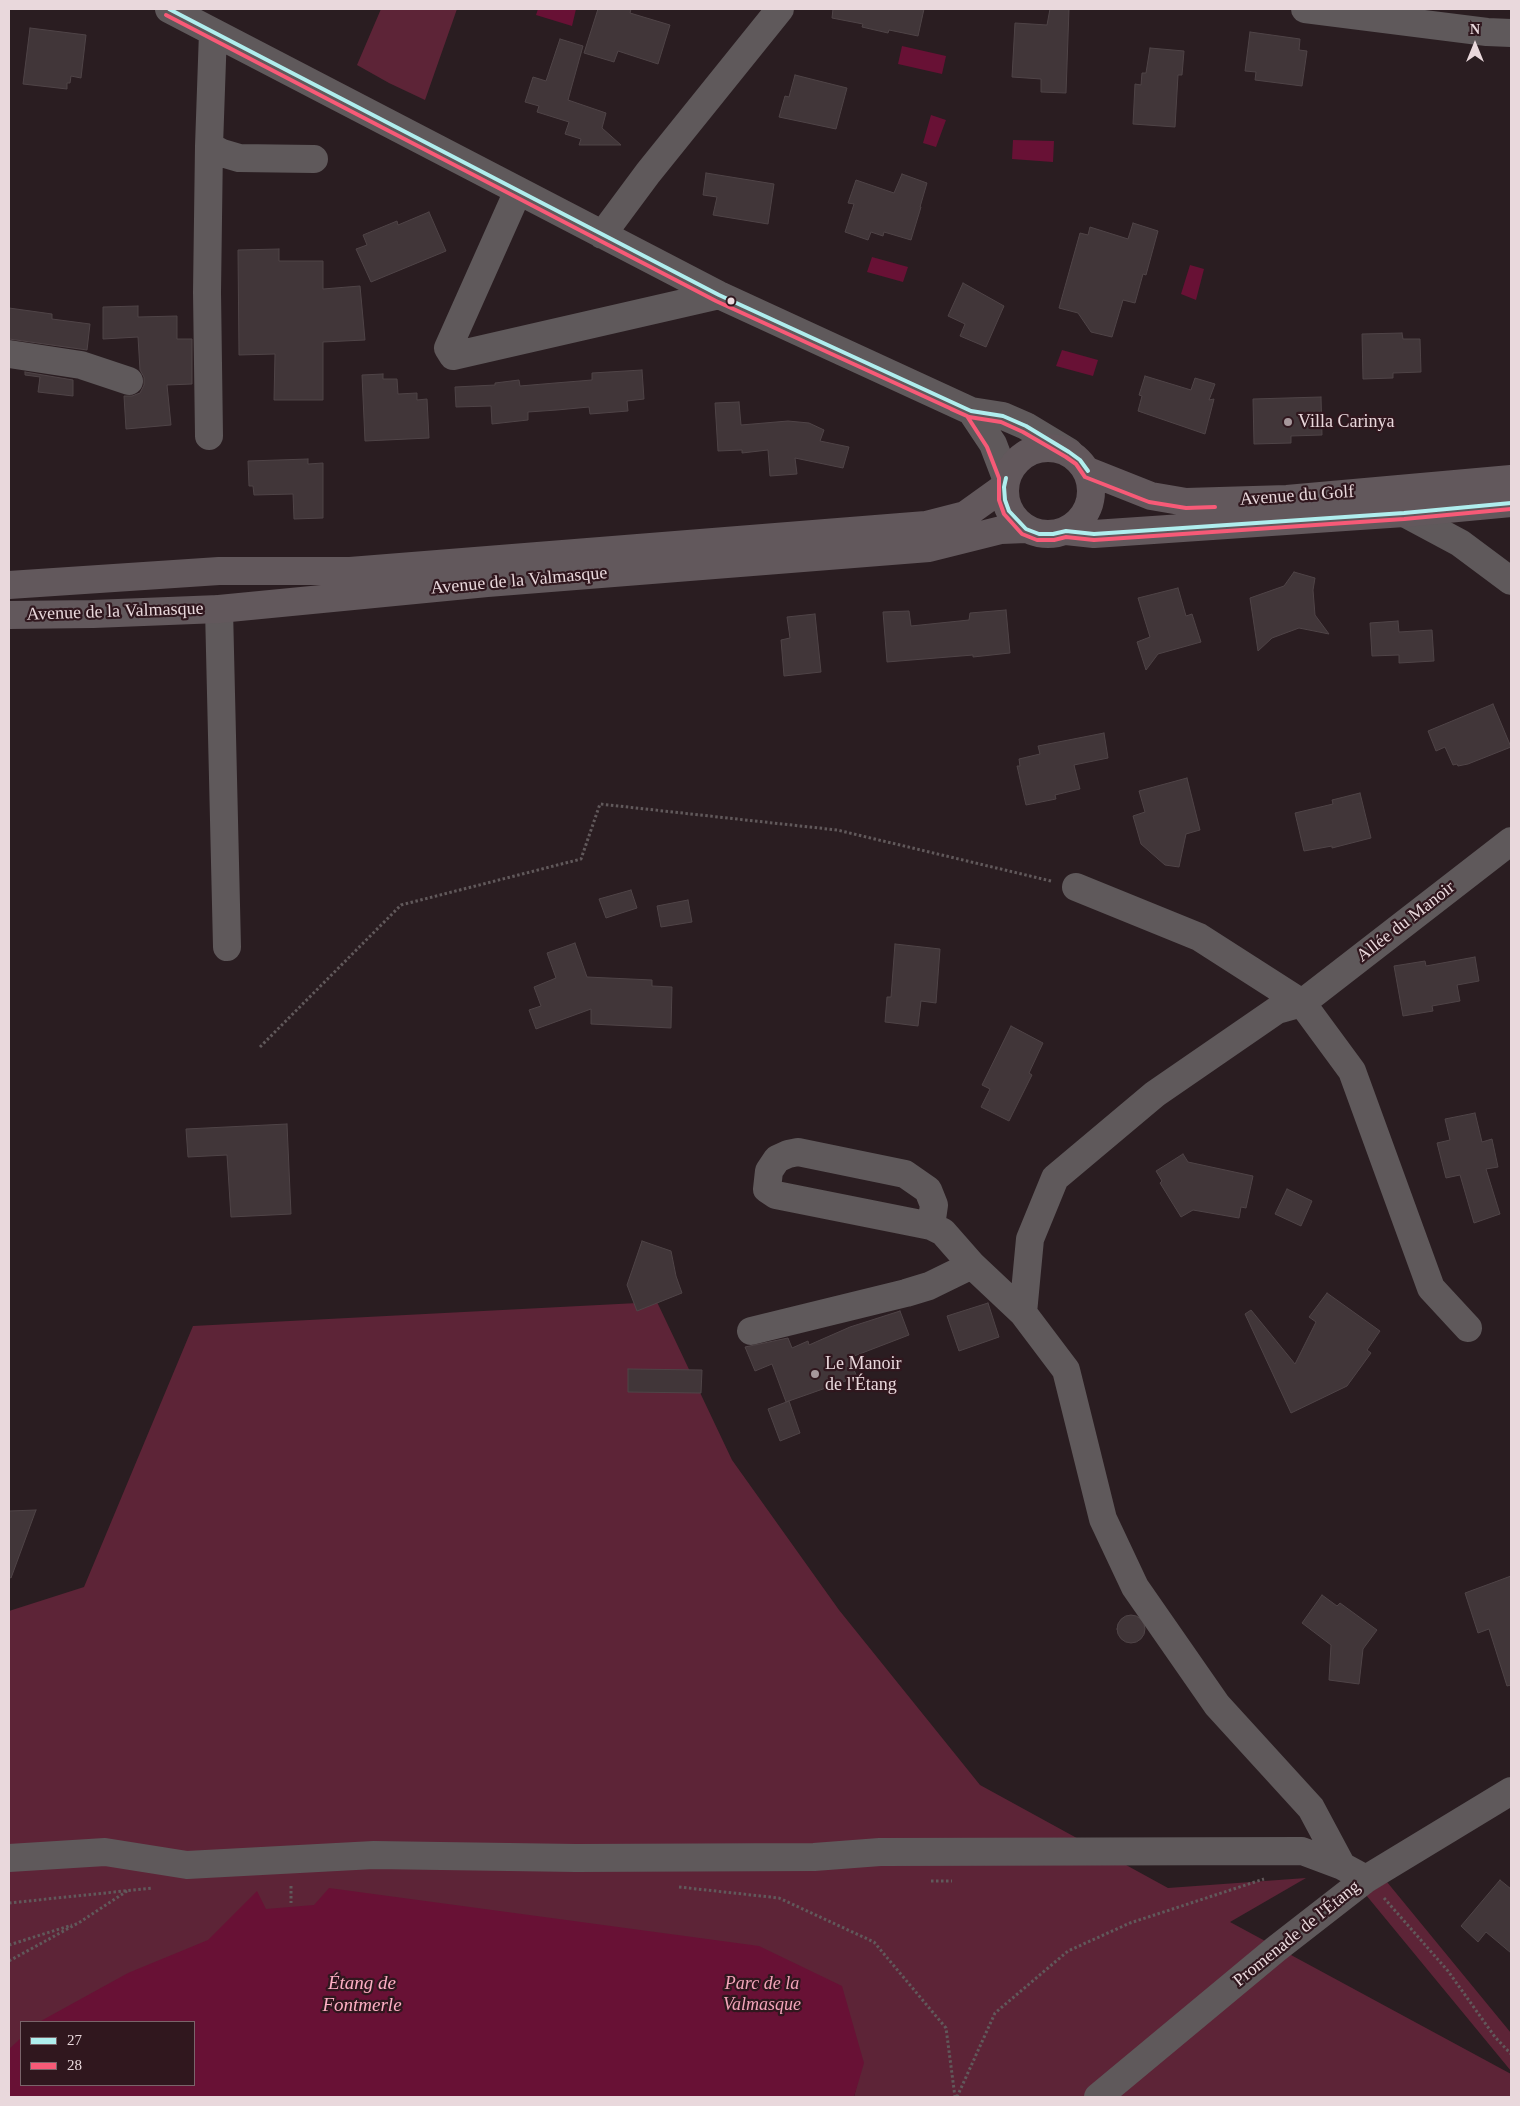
<!DOCTYPE html>
<meta charset="utf-8">
<style>
body{margin:0}
#map{position:relative;width:1520px;height:2106px;overflow:hidden;background:#2a1d21;font-family:Georgia,serif}
canvas{display:block}
.frame{position:absolute;inset:0;border:10px solid #e9d8dc;pointer-events:none}
.legend{position:absolute;left:20px;top:2021px;width:175px;height:65px;box-sizing:border-box;background:#30171e;border:1px solid #7a646a;margin:0;padding:6px 9px;list-style:none;font-size:15px;color:#e9d8dc}
.legend li{display:flex;align-items:center;gap:10px;height:25px}
.legend b{width:25px;border:1px solid #7a646a}
.north{position:absolute;left:1450px;top:20px;width:50px;height:50px;-webkit-text-stroke:4px #30171e;paint-order:stroke;rotate:0deg;font-size:14px;font-weight:700;line-height:20px;text-align:center;color:#e9d8dc}
.north::after{content:'';display:block;margin:auto;width:18px;height:22px;background:#e9d8dc;clip-path:polygon(50% 0,100% 100%,50% 72%,0 100%)}
</style>
<div id="map">
<canvas width="1520" height="2106"></canvas>
<div class="frame"></div>
<ul class="legend">
<li><b style="height:6px;background:#afeeee"></b>27</li>
<li><b style="height:6px;background:#f75a77"></b>28</li>
</ul>
<div class="north">N</div>
</div>
<script>
const g = document.querySelector('canvas').getContext('2d');
g.lineJoin = 'round';
function paint(path, color) { g.fillStyle = color; g.fill(path, 'evenodd'); }
const poly = rows => new Path2D(rows.map(r => 'M' + r).join(''));
function strokePath(path, color, width, dash) { g.strokeStyle = color; g.lineWidth = width; g.lineCap = dash ? 'butt' : 'round'; g.setLineDash(dash || []); g.stroke(path); }
function drawText(font, color, halo, rows, align = 'center') {
  g.font = font + ' Georgia,serif'; g.lineWidth = 4.5; g.setLineDash([]); g.textBaseline = 'middle'; g.strokeStyle = halo; g.fillStyle = color; for (const [text, x, y, turn = 0] of rows) {
    g.save(); g.translate(x, y); g.rotate((+turn || 0) * Math.PI / 180); g.textAlign = isNaN(turn) ? turn : align; if (halo) g.strokeText(text, 0, 0); g.fillText(text, 0, 0); g.restore();
  }
}
paint(poly([
 [381,9,457,9,425,100,389,83,357,65],
 [657,1302,732,1460,839,1610,980,1785,1168,1888,1306,1878,1230,1922,1511,2074,1511,2097,854,2097,858,2080,815,2097,9,2097,9,1611,84,1587,193,1326],
 [21,2022,194,2022,194,2085,21,2085],
 [1387,1882,1511,2033,1511,2071,1366,1895]
]), '#5d2437');
paint(poly([
 [538,9,576,9,572,26,536,15],
 [902,46,946,56,942,74,898,64],
 [931,115,946,120,936,147,923,143],
 [1013,140,1054,141,1053,162,1012,159],
 [872,257,908,267,903,282,867,272],
 [1190,265,1204,269,1196,300,1181,294],
 [1062,350,1098,360,1093,376,1056,366],
 [329,1888,759,1946,842,1986,864,2063,854,2097,9,2097,9,2049,21,2038,21,2085,194,2085,194,2022,39,2022,128,1973,208,1940,257,1891,266,1909,314,1905]
]), '#681135');
const building = poly([
 [598,9,631,9,630,13,670,25,658,64,618,51,614,62,584,53,598,9],
 [833,9,924,9,918,36,889,30,888,33,862,27,863,24,832,18,833,9],
 [1050,9,1069,9,1066,93,1041,92,1041,79,1012,77,1015,23,1047,25,1050,9],
 [30,28,86,35,81,78,71,76,70,83,67,83,67,89,23,84,30,28],
 [1250,32,1300,39,1299,50,1307,51,1302,86,1255,80,1256,72,1245,71,1250,32],
 [560,39,583,46,568,100,606,113,602,128,621,145,579,145,581,139,565,134,569,122,537,112,539,106,525,102,533,77,546,81,560,39],
 [1150,48,1184,51,1182,75,1178,75,1175,127,1133,124,1135,84,1141,85,1142,73,1146,73,1150,48],
 [795,75,847,88,836,129,779,117,785,96,789,97,795,75],
 [706,173,774,184,768,224,713,215,717,197,703,195,706,173],
 [902,174,927,183,920,207,921,207,911,240,884,232,883,236,871,232,868,240,845,232,854,204,848,203,856,180,894,193,902,174],
 [429,212,446,251,371,282,356,249,367,245,363,235,397,221,398,225,429,212],
 [1133,223,1158,231,1146,275,1143,274,1135,303,1123,300,1112,337,1091,332,1078,313,1059,308,1080,233,1088,235,1090,227,1128,239,1133,223],
 [279,249,279,261,323,261,323,289,360,286,365,340,323,342,323,400,274,400,275,354,239,355,238,250,279,249],
 [963,283,1004,306,986,347,960,336,965,324,948,316,963,283],
 [138,306,138,317,177,316,177,339,192,339,192,384,167,385,171,425,126,429,124,396,132,396,140,393,144,385,144,377,140,370,138,337,103,339,103,307,138,306],
 [9,308,52,314,52,319,90,324,87,350,9,339,9,308],
 [1402,333,1403,339,1420,339,1421,372,1393,373,1393,378,1363,379,1362,334,1402,333],
 [642,370,644,399,627,401,628,411,590,414,589,407,557,410,528,412,528,420,492,424,491,406,456,407,455,387,495,385,495,383,519,380,520,386,555,383,592,380,592,373,642,370],
 [25,372,73,380,73,396,38,392,40,377,25,375,25,372],
 [383,374,383,379,397,379,398,394,417,393,417,400,427,399,429,438,365,441,362,375,383,374],
 [1145,376,1191,390,1195,378,1215,384,1209,400,1214,399,1205,434,1138,411,1142,396,1139,395,1145,376],
 [1321,397,1322,435,1291,436,1291,443,1254,444,1253,399,1321,397],
 [739,402,741,425,788,421,809,423,824,430,820,441,849,447,843,468,795,458,797,474,770,476,768,450,742,453,742,450,718,451,715,403,739,402],
 [308,459,308,464,323,463,323,518,294,519,293,494,254,495,253,486,249,486,248,461,308,459],
 [1294,572,1315,578,1313,590,1315,615,1329,634,1299,628,1272,638,1258,651,1250,598,1284,586,1294,572],
 [1178,588,1186,616,1192,614,1201,642,1158,654,1146,670,1137,642,1150,637,1138,598,1178,588],
 [1006,610,1010,653,973,657,973,655,887,662,883,612,909,611,911,626,969,620,970,613,1006,610],
 [815,614,821,672,784,676,781,640,790,638,787,617,815,614],
 [1398,621,1399,632,1432,630,1434,661,1399,663,1399,655,1372,656,1370,623,1398,621],
 [1493,704,1511,747,1468,764,1458,766,1457,764,1453,765,1445,747,1436,751,1428,731,1493,704],
 [1104,733,1108,758,1074,765,1080,789,1055,795,1056,799,1026,805,1017,766,1020,766,1019,759,1040,754,1038,746,1104,733],
 [1187,778,1200,830,1186,834,1179,867,1165,865,1141,844,1133,816,1145,812,1139,791,1187,778],
 [1360,793,1371,838,1332,848,1332,846,1304,851,1295,813,1333,804,1332,800,1360,793],
 [631,890,637,908,606,918,599,899,631,890],
 [688,900,692,922,661,927,657,906,688,900],
 [575,943,587,977,652,980,652,986,672,987,671,1028,591,1024,591,1009,536,1029,529,1010,541,1006,534,987,556,978,547,953,575,943],
 [895,944,940,949,936,1003,921,1001,918,1026,885,1022,887,997,891,997,895,944],
 [1475,957,1479,981,1457,985,1460,1001,1432,1006,1433,1011,1403,1016,1394,966,1425,961,1426,966,1475,957],
 [1011,1026,1043,1043,1029,1073,1032,1075,1009,1121,981,1107,990,1089,982,1085,1011,1026],
 [1475,1113,1482,1142,1492,1139,1498,1167,1486,1169,1500,1214,1474,1223,1460,1175,1446,1178,1437,1143,1450,1140,1445,1119,1475,1113],
 [287,1124,291,1214,231,1217,227,1155,188,1157,186,1129,287,1124],
 [1183,1154,1188,1162,1253,1176,1246,1208,1241,1207,1239,1218,1193,1210,1181,1217,1160,1183,1162,1181,1156,1171,1183,1154],
 [1287,1189,1312,1201,1301,1226,1275,1214,1287,1189],
 [642,1241,671,1251,676,1276,682,1293,637,1311,627,1285,642,1241],
 [1327,1293,1380,1331,1367,1350,1371,1353,1347,1386,1291,1413,1245,1314,1251,1310,1295,1364,1316,1322,1309,1317,1327,1293],
 [988,1303,999,1337,959,1351,947,1316,988,1303],
 [900,1311,909,1335,849,1358,857,1377,786,1402,772,1364,755,1371,745,1347,788,1338,792,1348,808,1341,809,1345,850,1327,900,1311],
 [628,1369,702,1370,701,1393,628,1392,628,1369],
 [789,1401,800,1433,780,1441,768,1409,789,1401],
 [36,1510,11,1578,9,1577,9,1511,36,1510],
 [1511,1576,1511,1685,1507,1686,1489,1629,1478,1633,1465,1593,1511,1576],
 [1322,1595,1337,1606,1340,1603,1377,1630,1363,1649,1359,1684,1329,1680,1331,1645,1302,1623,1322,1595],
 '1117 1629a14 14 0 1 1 28 0a14 14 0 1 1-28 0Z',
 [1500,1880,1511,1889,1511,1953,1486,1932,1478,1942,1461,1926,1500,1880]
]);
paint(building, '#413639');
strokePath(building, '#4f4447', 1);
strokePath(poly([
 [260,1047,401,905,581,859,600,804,837,830,1051,881],
 [931,1881,952,1881],
 [291,1886,291,1903],
 [679,1887,779,1898,874,1942,946,2028,955,2097],
 [1384,1898,1448,1971,1495,2037,1511,2054],
 [9,1903,153,1888],
 [9,1945,72,1925],
 [9,1961,80,1922,127,1891],
 [957,2097,995,2013,1068,1951,1130,1923,1264,1879]
]), '#61595b', 3, [2.5, 2.5]);
strokePath(poly([
 [169,9,719,295,971,411,1003,416,1026,426,1069,452],
 [1305,9,1487,32,1511,33],
 [213,32,209,146,222,153,239,158,314,159],
 [209,146,207,292,209,436],
 [518,191,448,348,453,356,719,295],
 [602,235,648,173,780,9],
 [9,354,81,365,129,381],
 [971,411,993,444,1006,478],
 [1404,513,1460,543,1511,581],
 [219,609,227,947],
 [1076,887,1199,937,1302,1003,1352,1071,1431,1288,1468,1328],
 [931,1226,934,1205,928,1190,905,1174,798,1152,788,1154,777,1159,769,1171,767,1189,776,1195,931,1226,943,1232,972,1265,1023,1313],
 [751,1331,906,1293,929,1286,972,1265],
 [9,1858,105,1852,187,1865,374,1855,576,1858,814,1857,880,1852,1302,1851,1342,1866],
 [1366,1879,1342,1866,1311,1808,1217,1705,1135,1587,1103,1519,1066,1370,1023,1313,1030,1239,1055,1178,1155,1094,1277,1010,1302,1003,1511,841],
 [1098,2097,1276,1949,1366,1879,1511,1791]
]), '#5f595b', 28);
strokePath(poly([
 '1005 491a43 43 0 1 1 86 0a43 43 0 1 1-86 0Z',
 [1088,471,1151,496,1186,502,1287,499,1511,479],
 [1066,531,1094,534,1404,513,1511,503],
 [9,585,219,571,350,571,926,525,965,515,1004,487],
 [9,615,93,614,219,609,487,583,929,548,1001,530,1026,529]
]), '#62585c', 28);
strokePath(poly([
 [169,9,719,295,971,411,1003,416,1026,426,1069,452,1080,460,1088,471],
 [1006,478,1004,487,1005,500,1009,511,1026,529,1039,534,1053,534,1066,531,1094,534,1404,513,1511,503]
]), '#afeeee', 4);
strokePath(poly([
 [166,15,716,301,967,416,987,447,999,478,999,500,1004,514,1022,534,1037,540,1054,540,1066,537,1094,540,1404,519,1511,509],
 [951,409,969,417,1001,422,1023,432,1066,457,1076,464,1085,477,1149,502,1186,508,1215,507]
]), '#f75a77', 4);
for (const [x, y, r, color] of [
 [731,301,4.5,"#e9d8dc"],
 [1288,422,5,"#a6979b"],
 [815,1374,5,"#a6979b"]
]) { const dot = new Path2D(); dot.arc(x, y, r, 0, 2 * Math.PI); g.fillStyle = color; g.fill(dot); strokePath(dot, '#30171e', 2); }
drawText('18px', '#e9d8dc', '#30171e', [
 ["Villa Carinya",1298,422],
 ["Le Manoir",825,1364],
 ["de l'Étang",825,1385]
], 'left');
drawText('18px', '#e9d8dc', '#30171e', [
 ["Avenue du Golf",1297,496,-4],
 ["Avenue de la Valmasque",519,581,-5],
 ["Avenue de la Valmasque",115,612,-2],
 ["Allée du Manoir",1406,922,-38],
 ["Promenade de l'Étang",1297,1934,-39]
]);
drawText('italic 18px', '#f3a5ba', '#30171e', [
 ["Parc de la",762,1984],
 ["Valmasque",762,2005]
]);
drawText('italic 19px', '#feafc4', '#30171e', [
 ["Étang de",362,1984],
 ["Fontmerle",362,2006]
]);
</script>
